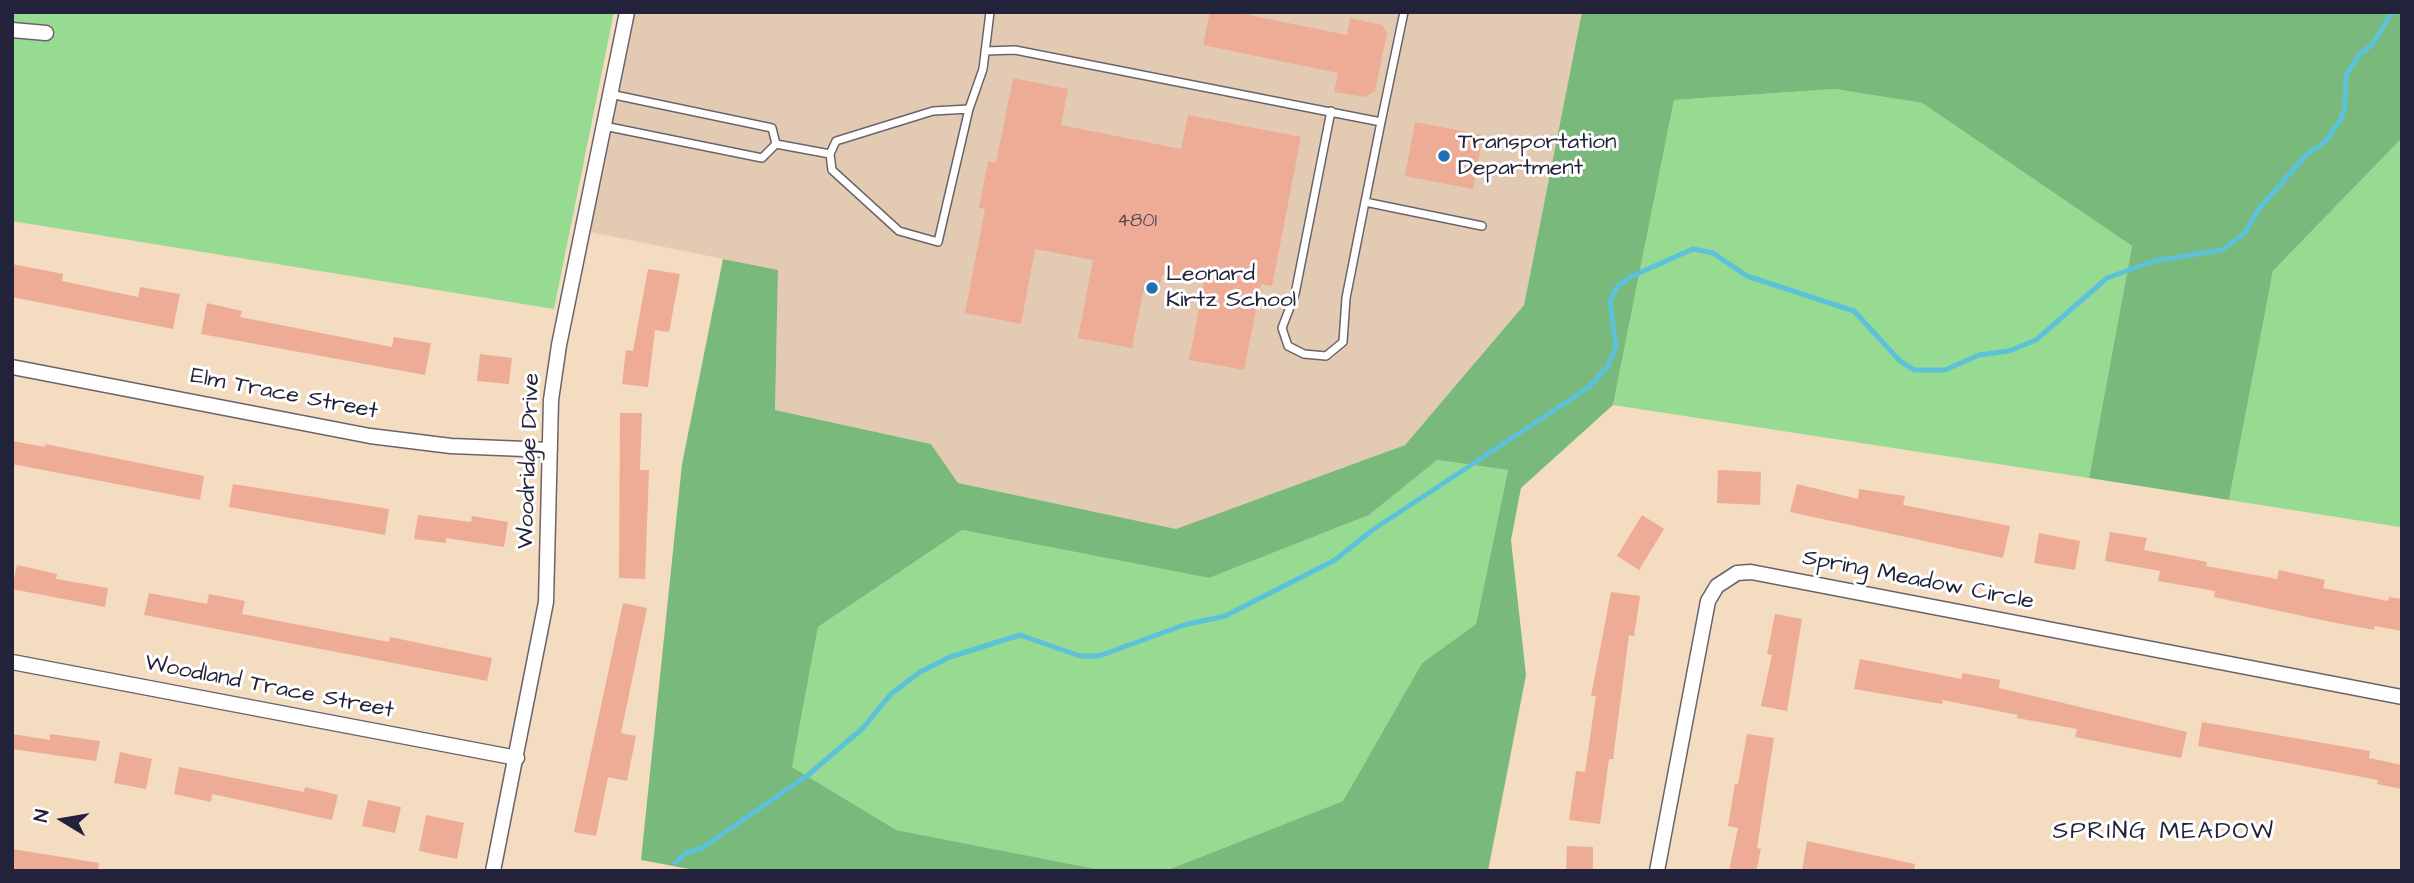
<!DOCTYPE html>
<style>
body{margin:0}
#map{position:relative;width:2414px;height:883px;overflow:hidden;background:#f4dcc0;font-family:"Architects Daughter",sans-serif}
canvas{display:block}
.frame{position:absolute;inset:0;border:14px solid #22223b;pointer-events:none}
.north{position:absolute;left:28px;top:785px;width:70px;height:70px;-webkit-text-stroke:5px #fff;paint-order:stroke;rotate:281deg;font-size:19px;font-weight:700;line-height:28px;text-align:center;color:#22223b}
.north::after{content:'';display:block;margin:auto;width:24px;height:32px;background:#22223b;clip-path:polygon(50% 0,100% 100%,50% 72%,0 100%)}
</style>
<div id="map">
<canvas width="2414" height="883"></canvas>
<div class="frame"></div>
<div class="north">N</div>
</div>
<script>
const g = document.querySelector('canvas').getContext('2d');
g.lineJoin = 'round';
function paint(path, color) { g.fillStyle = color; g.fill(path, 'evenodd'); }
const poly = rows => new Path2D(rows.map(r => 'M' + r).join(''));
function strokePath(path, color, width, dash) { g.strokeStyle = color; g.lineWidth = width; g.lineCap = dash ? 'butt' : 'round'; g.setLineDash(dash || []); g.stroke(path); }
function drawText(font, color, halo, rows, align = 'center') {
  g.font = font + ' "Architects Daughter",sans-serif'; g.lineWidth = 6; g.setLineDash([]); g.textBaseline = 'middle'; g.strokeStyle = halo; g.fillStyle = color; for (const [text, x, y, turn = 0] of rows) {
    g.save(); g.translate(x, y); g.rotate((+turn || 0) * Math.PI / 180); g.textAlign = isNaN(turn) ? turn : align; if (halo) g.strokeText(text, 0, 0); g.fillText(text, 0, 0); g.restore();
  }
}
paint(poly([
 [627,12,1582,12,1524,305,1405,445,1176,529,958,483,931,444,775,410,778,270,590,232,604,126]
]), '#e3cbb3');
paint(poly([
 [12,12,614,12,554,309,12,221],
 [1835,89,1922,103,2132,246,2089,478,1613,405,1674,100],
 [2402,138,2400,527,2229,500,2273,271],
 [1436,460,1508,470,1476,624,1422,663,1343,801,1165,871,1106,871,895,830,792,767,818,627,962,530,1209,578,1369,515]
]), '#97da92');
paint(poly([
 [1582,12,2402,12,2402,138,2273,271,2229,500,2089,478,2132,246,1922,103,1835,89,1674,100,1613,405,1521,488,1511,540,1526,675,1488,871,1165,871,1343,801,1422,663,1476,624,1508,470,1437,460,1369,515,1209,578,962,530,818,627,792,767,896,830,1106,871,700,871,641,860,682,464,723,259,778,270,775,410,931,444,958,483,1176,529,1405,445,1524,305]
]), '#79ba7c');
strokePath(poly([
 [675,863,686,853,702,848,808,775,863,728,891,694,920,672,950,657,1020,635,1080,656,1099,656,1184,625,1225,616,1335,560,1371,531,1589,387,1608,366,1616,346,1610,302,1616,288,1630,277,1693,249,1713,253,1747,276,1854,311,1900,361,1914,370,1945,370,1979,355,2009,351,2036,340,2107,278,2154,261,2222,250,2245,233,2258,210,2307,154,2325,142,2340,121,2345,108,2346,75,2360,54,2373,44,2392,12]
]), '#5bc2d9', 5);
paint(poly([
 [1210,12,1234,12,1347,35,1350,18,1382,25,1387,33,1375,91,1365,97,1334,92,1338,73,1203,45],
 [1013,78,1068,89,1061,125,1181,149,1188,115,1301,137,1272,286,1261,284,1244,370,1189,360,1204,283,1162,275,1158,295,1143,292,1132,348,1078,338,1093,260,1035,249,1021,324,965,313,985,209,979,208,988,161,996,163],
 [1415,122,1483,135,1473,189,1405,176],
 [12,264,63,274,62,281,138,297,140,287,180,294,173,329,12,297],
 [648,269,680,274,669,332,655,330,648,387,622,384,626,350,633,351],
 [207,303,242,311,240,317,392,347,394,337,431,343,425,375,201,334],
 [480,354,512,358,509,384,477,381],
 [620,413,642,413,640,470,649,470,645,579,619,578],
 [12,441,45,447,45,444,204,476,200,500,12,464],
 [1718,470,1761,472,1760,505,1717,503],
 [233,484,389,509,385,535,229,507],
 [1797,484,1858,499,1859,489,1905,496,1903,505,2010,526,2003,558,1790,512],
 [418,515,471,522,472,516,508,522,504,547,446,538,446,543,414,539],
 [1642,515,1664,529,1639,570,1617,556],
 [2110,532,2147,538,2144,550,2207,562,2206,566,2277,579,2279,570,2325,580,2323,588,2388,601,2389,597,2402,599,2402,631,2375,626,2374,630,2331,622,2214,597,2215,591,2158,581,2160,571,2105,561],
 [2039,533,2080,541,2075,570,2034,563],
 [17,565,57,574,56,579,108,588,105,607,12,589],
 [1611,592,1640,596,1634,636,1629,635,1613,759,1609,759,1600,824,1569,820,1576,771,1585,772,1596,696,1591,696],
 [149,593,207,604,209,594,245,601,242,614,389,642,390,637,492,658,487,681,144,615],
 [623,603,647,608,621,733,636,736,627,781,608,777,596,836,574,832],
 [1775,614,1802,619,1787,711,1761,706,1772,655,1767,654],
 [1860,659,1961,679,1963,673,2000,680,1999,688,2187,732,2181,758,2075,737,2077,729,2017,718,2018,715,1943,700,1942,704,1854,689],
 [2202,722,2370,751,2369,758,2402,765,2402,789,2377,784,2378,780,2198,746],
 [12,734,50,740,50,734,100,741,96,761,12,749],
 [1747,734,1774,738,1757,848,1761,849,1756,871,1729,871,1738,828,1728,826,1735,784,1738,784],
 [120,752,152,759,146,789,114,783],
 [179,767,304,792,305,787,338,795,332,820,212,794,211,802,174,794],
 [368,800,401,807,395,833,362,826],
 [426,815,464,823,457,859,419,851],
 [1807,841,1915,864,1914,871,1802,871],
 [1567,846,1593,847,1593,871,1566,871],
 [12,849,99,863,98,871,12,871]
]), '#eeab95');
const lane = poly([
 [985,51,1015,50,1381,122,1365,202,1482,226],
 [610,94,772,128,776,144],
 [969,109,933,111,836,141,830,154,832,170,899,231,938,242,969,109,983,69,990,12],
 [1331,111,1295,294,1282,328,1288,346,1304,354,1326,356,1343,342,1346,298,1365,202],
 [1381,122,1404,12],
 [604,126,762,158,776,144],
 [776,144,830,154]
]);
const street = poly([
 [12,30,46,33],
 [12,367,370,436,451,446,550,450],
 [12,662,517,758],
 [493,871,546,602,551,400,559,345,627,12],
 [1657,871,1708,601,1717,586,1737,573,1751,572,2402,697]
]);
strokePath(lane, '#6c636a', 10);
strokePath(street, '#6c636a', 17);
strokePath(lane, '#fff', 7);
strokePath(street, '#fff', 14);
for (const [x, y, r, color] of [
 [1444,156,7,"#1f6fb2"],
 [1152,288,7,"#1f6fb2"]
]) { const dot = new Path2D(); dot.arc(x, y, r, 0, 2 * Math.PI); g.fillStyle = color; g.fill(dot); strokePath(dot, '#fff', 2.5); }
drawText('19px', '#554452', null, [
 ["4801",1137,222]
]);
drawText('23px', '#22223b', '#fff', [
 ["Transportation",1458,143],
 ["Department",1458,169],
 ["Leonard",1166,275],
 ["Kirtz School",1166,301]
], 'left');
drawText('23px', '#22223b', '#fff', [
 ["Elm Trace Street",284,395,11],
 ["Woodridge Drive",530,461,-88],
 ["Spring Meadow Circle",1918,581,11],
 ["Woodland Trace Street",269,688,11]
]);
g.letterSpacing = '2px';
drawText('24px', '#22223b', '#fff', [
 ["SPRING MEADOW",2164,833]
]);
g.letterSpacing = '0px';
</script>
